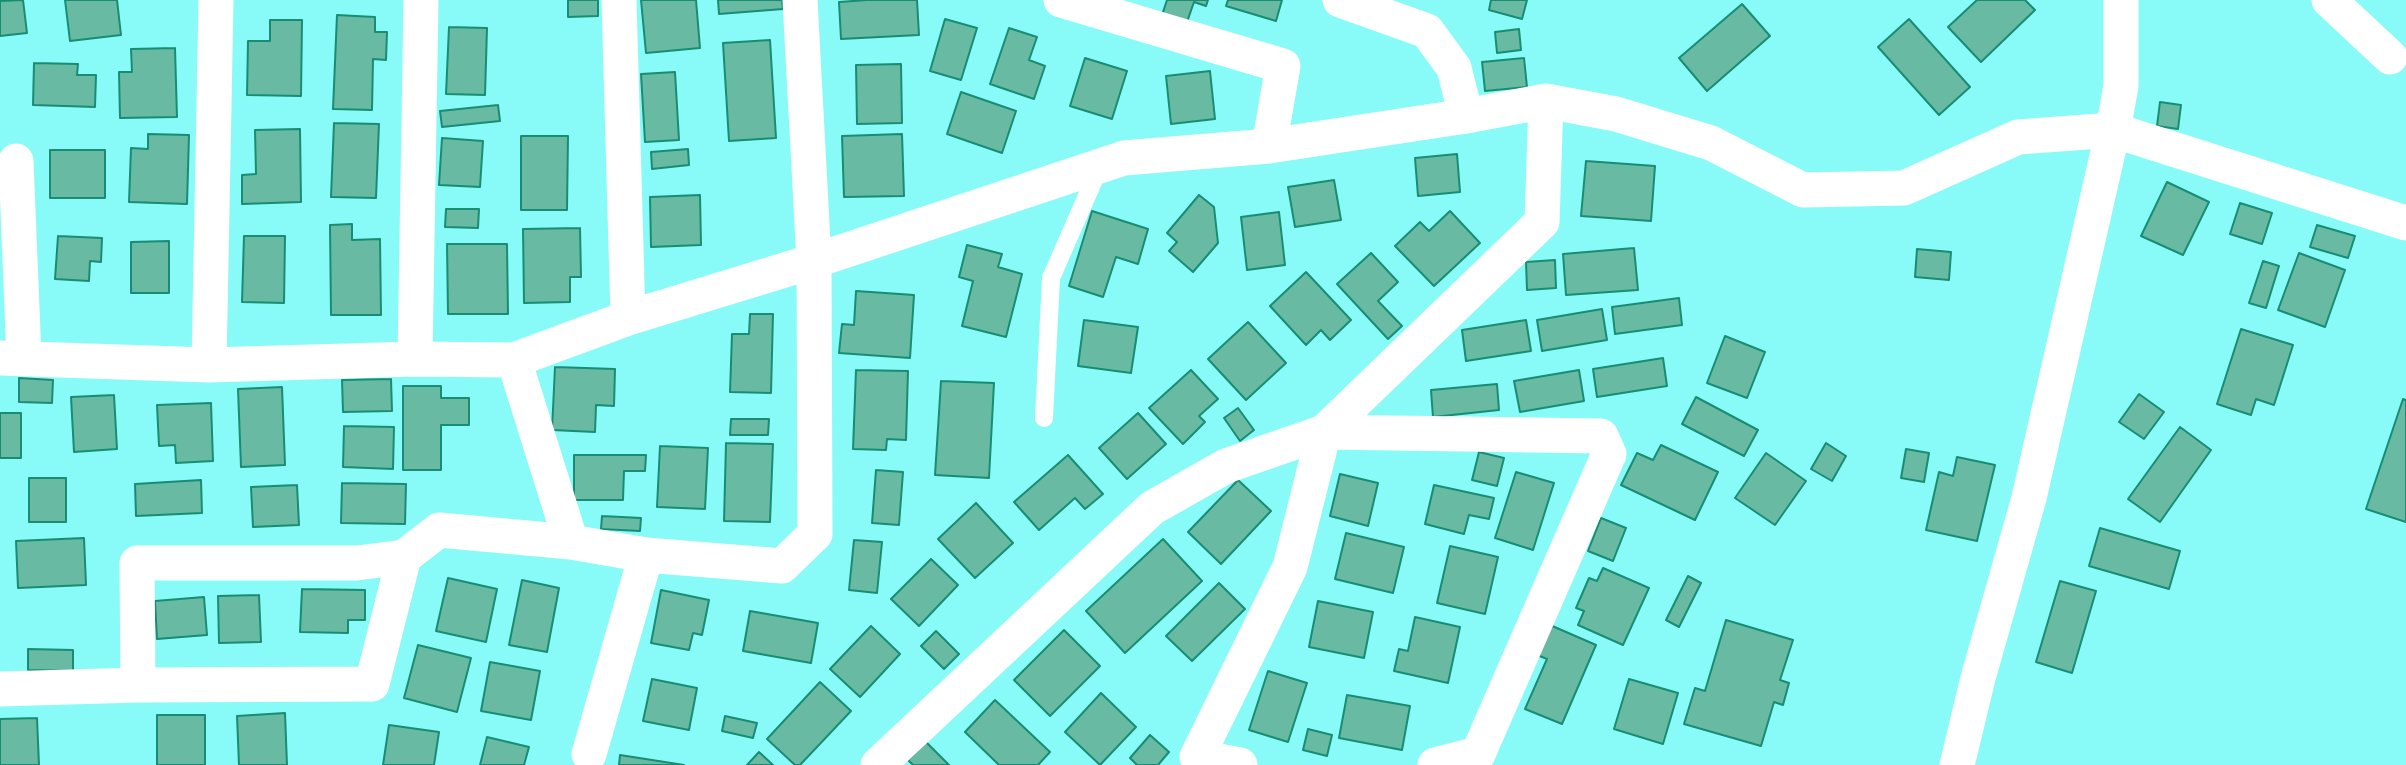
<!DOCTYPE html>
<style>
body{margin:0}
canvas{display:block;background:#88fbf8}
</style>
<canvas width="2406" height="765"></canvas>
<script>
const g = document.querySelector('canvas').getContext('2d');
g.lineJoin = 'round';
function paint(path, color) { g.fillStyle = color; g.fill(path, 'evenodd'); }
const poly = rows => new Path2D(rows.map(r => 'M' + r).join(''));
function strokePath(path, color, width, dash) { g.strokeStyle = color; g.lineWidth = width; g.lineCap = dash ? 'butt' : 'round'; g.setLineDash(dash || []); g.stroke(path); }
const building = poly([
 [23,0,27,33,0,36,0,1,23,0],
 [65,0,117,0,121,35,70,41,65,0],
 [568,0,598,0,598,16,568,17,568,0],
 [641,0,696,0,700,48,646,53,641,0],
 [718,0,782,0,783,9,719,14,718,0],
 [867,0,917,0,919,35,841,39,839,2,867,0],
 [1167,0,1208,0,1206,6,1194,2,1187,22,1162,15,1167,0],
 [1228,0,1282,0,1276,21,1226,6,1228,0],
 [1491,0,1527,0,1522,19,1489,10,1491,0],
 [1977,0,2025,0,2035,10,1981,62,1948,27,1977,0],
 [1742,4,1770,36,1707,91,1679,58,1742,4],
 [337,15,375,17,375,32,387,32,386,60,373,59,372,110,333,109,337,15],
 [945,19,977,28,961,80,930,71,945,19],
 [1909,19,1970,87,1939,115,1878,47,1909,19],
 [270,20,302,20,301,96,247,95,248,41,270,41,270,20],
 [449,27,487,28,485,95,446,94,449,27],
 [1009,28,1037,37,1029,60,1045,66,1034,99,990,84,1009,28],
 [1519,29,1521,50,1497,53,1495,32,1519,29],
 [770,40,776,138,729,141,723,43,770,40],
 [175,48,177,117,120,118,119,72,132,72,131,49,175,48],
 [1085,58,1127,71,1112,119,1070,106,1085,58],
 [1524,58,1527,87,1485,91,1482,62,1524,58],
 [34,63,78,64,77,75,96,75,95,107,33,105,34,63],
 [901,64,902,123,857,124,856,65,901,64],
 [1210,71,1215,119,1171,124,1166,76,1210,71],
 [675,72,679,140,645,142,641,74,675,72],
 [961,92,1016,111,1002,153,947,134,961,92],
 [2160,102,2181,105,2178,129,2157,126,2160,102],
 [498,105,500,121,442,127,440,111,498,105],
 [334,123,379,124,376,198,331,197,334,123],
 [300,129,301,202,242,204,242,175,256,174,255,130,300,129],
 [148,134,189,135,187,204,129,202,131,148,148,149,148,134],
 [902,134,904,196,844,197,842,136,902,134],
 [521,136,568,136,567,210,521,210,521,136],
 [442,138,483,141,480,187,439,185,442,138],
 [688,149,689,165,652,169,651,152,688,149],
 [50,150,105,150,105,198,50,198,50,150],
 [1457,154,1460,192,1418,196,1415,158,1457,154],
 [1586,161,1655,166,1651,221,1581,216,1586,161],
 [1334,180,1341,220,1295,227,1288,187,1334,180],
 [2167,182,2209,202,2183,255,2141,236,2167,182],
 [700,195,701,245,651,247,650,197,700,195],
 [1199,195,1214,207,1218,243,1193,272,1169,251,1177,242,1167,233,1199,195],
 [2240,203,2272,213,2262,244,2230,234,2240,203],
 [446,209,479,209,478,228,445,227,446,209],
 [1092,211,1148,229,1138,264,1116,257,1103,297,1069,286,1092,211],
 [1450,211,1480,243,1434,286,1395,246,1420,222,1429,231,1450,211],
 [1279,212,1285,265,1247,270,1241,217,1279,212],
 [352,224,352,240,380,239,381,315,331,315,330,225,352,224],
 [2317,225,2355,236,2348,258,2310,247,2317,225],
 [580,228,581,277,570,277,570,302,524,303,523,229,580,228],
 [58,236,102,238,101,262,90,261,89,281,55,279,58,236],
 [244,236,285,236,284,303,242,302,244,236],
 [169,241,169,293,131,293,131,242,169,241],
 [447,244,507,244,508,314,448,314,447,244],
 [967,245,1002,254,998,267,1022,274,1006,337,962,326,973,281,959,277,967,245],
 [1634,248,1638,290,1566,295,1563,254,1634,248],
 [1917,249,1951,252,1949,280,1915,277,1917,249],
 [1371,253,1398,282,1378,301,1402,326,1388,339,1337,284,1371,253],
 [2299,253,2345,270,2325,327,2278,310,2299,253],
 [1555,260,1556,288,1527,290,1526,262,1555,260],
 [2263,261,2279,266,2266,308,2249,303,2263,261],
 [1306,272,1351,320,1330,340,1321,330,1306,345,1270,306,1306,272],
 [856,291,914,295,910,358,839,353,842,324,854,325,856,291],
 [1679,298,1682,325,1615,334,1612,307,1679,298],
 [1602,309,1607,340,1542,351,1537,320,1602,309],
 [750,314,773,314,771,393,730,392,732,334,749,334,750,314],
 [1084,320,1138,327,1131,373,1078,366,1084,320],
 [1526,320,1531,351,1466,361,1462,330,1526,320],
 [1248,322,1286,363,1246,400,1208,359,1248,322],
 [2241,329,2293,345,2274,405,2256,399,2251,415,2217,404,2241,329],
 [1725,336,1765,352,1747,398,1707,383,1725,336],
 [1663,358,1667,386,1597,397,1593,369,1663,358],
 [555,367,615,369,614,406,596,405,595,432,552,430,555,367],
 [856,370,908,371,906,440,887,439,886,450,853,449,856,370],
 [1191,370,1218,399,1199,416,1205,422,1183,444,1149,408,1191,370],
 [1579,370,1584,401,1520,412,1514,381,1579,370],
 [19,378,53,380,52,403,19,402,19,378],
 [391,379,392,411,343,412,342,380,391,379],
 [941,381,994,383,989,478,935,475,941,381],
 [1497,384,1499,410,1433,417,1431,390,1497,384],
 [403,386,441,386,441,398,469,398,469,425,441,425,441,470,403,470,403,386],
 [282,387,285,465,241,467,238,389,282,387],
 [2139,394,2164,412,2144,439,2119,422,2139,394],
 [114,395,117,449,74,452,71,397,114,395],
 [1696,397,1758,430,1744,456,1682,424,1696,397],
 [2403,399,2406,400,2406,522,2366,509,2403,399],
 [211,403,213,461,176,463,175,445,159,446,157,405,211,403],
 [1238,408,1254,430,1240,441,1224,418,1238,408],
 [0,413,21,413,21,458,0,458,0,413],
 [1138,413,1166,444,1127,479,1099,448,1138,413],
 [731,419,769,419,768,435,730,435,731,419],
 [344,426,394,427,393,469,343,467,344,426],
 [2180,427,2211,450,2160,522,2128,499,2180,427],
 [726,443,773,444,770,522,724,521,726,443],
 [1826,443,1846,456,1832,481,1811,469,1826,443],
 [1661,445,1718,472,1695,520,1621,485,1637,453,1653,460,1661,445],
 [660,446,708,448,705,509,657,507,660,446],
 [1906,449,1929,453,1924,482,1901,478,1906,449],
 [1479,452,1504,458,1497,486,1472,480,1479,452],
 [1766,453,1806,481,1775,525,1735,498,1766,453],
 [574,455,646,455,645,471,624,471,623,500,574,500,574,455],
 [1068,455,1103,494,1085,509,1075,498,1039,530,1014,502,1068,455],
 [1957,457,1995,465,1977,541,1926,530,1939,472,1953,476,1957,457],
 [876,470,903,472,899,525,872,523,876,470],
 [1516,472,1554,483,1533,550,1495,538,1516,472],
 [1340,474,1378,483,1368,526,1330,516,1340,474],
 [29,478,66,478,66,522,29,522,29,478],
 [201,480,202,513,136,516,135,484,201,480],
 [1238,480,1271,511,1221,564,1188,532,1238,480],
 [342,483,406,484,405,524,341,523,342,483],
 [297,485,299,525,253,527,251,487,297,485],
 [1434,485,1494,498,1489,519,1469,515,1464,534,1425,524,1434,485],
 [976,503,1013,543,975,578,938,539,976,503],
 [602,516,641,518,640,531,601,529,602,516],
 [1601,518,1626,528,1613,561,1588,551,1601,518],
 [2100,528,2180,551,2169,589,2089,566,2100,528],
 [1346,533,1404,547,1393,593,1335,579,1346,533],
 [84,538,86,585,18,588,16,541,84,538],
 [1163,539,1202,581,1125,653,1086,611,1163,539],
 [854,540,882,542,877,593,849,590,854,540],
 [1450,546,1498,557,1485,614,1437,603,1450,546],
 [931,559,958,585,919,626,891,599,931,559],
 [1603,568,1649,588,1623,645,1578,625,1584,611,1576,608,1589,578,1597,581,1603,568],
 [1688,576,1701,583,1679,627,1666,620,1688,576],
 [448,578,497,589,486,642,436,631,448,578],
 [522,580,559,588,547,652,509,645,522,580],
 [2060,581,2096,591,2072,673,2036,662,2060,581],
 [1219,583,1245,609,1192,661,1166,636,1219,583],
 [302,589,365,590,365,620,348,620,348,633,300,632,302,589],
 [661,590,709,600,702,635,693,633,689,650,651,643,661,590],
 [259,595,261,642,219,643,218,596,259,595],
 [204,597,207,635,157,639,155,601,204,597],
 [1318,601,1373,612,1364,658,1309,647,1318,601],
 [750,611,818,623,811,663,743,651,750,611],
 [1415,617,1460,627,1448,683,1394,671,1399,649,1408,651,1415,617],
 [1726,620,1793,640,1780,680,1789,683,1783,705,1774,702,1761,746,1684,724,1695,688,1705,691,1726,620],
 [1550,625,1596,645,1562,724,1525,709,1547,659,1537,655,1550,625],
 [871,626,900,654,860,697,830,669,871,626],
 [1064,630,1100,666,1050,716,1014,680,1064,630],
 [936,631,959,654,944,669,921,646,936,631],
 [418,645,471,658,457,712,404,698,418,645],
 [28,649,73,650,73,671,28,670,28,649],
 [490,662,540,671,531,720,481,711,490,662],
 [1268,671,1307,683,1288,742,1249,730,1268,671],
 [652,679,697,688,689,730,643,721,652,679],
 [1629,679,1678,693,1663,744,1614,729,1629,679],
 [820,682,851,711,800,765,795,765,767,739,820,682],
 [1101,693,1136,727,1100,765,1065,732,1101,693],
 [1347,695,1410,706,1402,750,1339,738,1347,695],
 [995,700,1050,752,1038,765,999,765,965,732,995,700],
 [285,713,287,765,239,765,237,716,285,713],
 [157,715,205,715,205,765,157,765,157,715],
 [725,716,757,723,753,738,722,731,725,716],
 [37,718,39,765,0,765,0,719,37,718],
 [389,725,439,732,434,765,383,765,389,725],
 [1308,729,1332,735,1327,756,1303,750,1308,729],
 [1150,735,1169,752,1158,765,1137,765,1130,758,1150,735],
 [487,737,529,747,524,765,480,765,487,737],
 [926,742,949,765,913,765,908,760,926,742],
 [759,752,773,765,747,765,759,752],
 [620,755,684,765,619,765,620,755]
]);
paint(building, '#69baa2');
strokePath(building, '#178d74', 2);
strokePath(poly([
 [1044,418,1051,278,1100,166]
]), '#fff', 18);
strokePath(poly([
 [619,0,628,318],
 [1061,0,1283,66,1269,146],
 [1340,0,1427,31,1454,68,1466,116],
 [2329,0,2390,57],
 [16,161,24,358],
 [0,358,209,365,415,359,514,360,628,318,814,261,1124,158,1269,146,1466,116,1546,101,1616,114,1711,143,1803,190,1904,188,2018,137,2113,130,2406,223],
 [415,359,421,0],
 [514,360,571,542],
 [209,365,216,0],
 [138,685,137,563,357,563,404,557,439,530,571,542,646,555,782,566,815,534,814,261,800,0],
 [0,689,138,685,372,684,404,557],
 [589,754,646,555],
 [878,765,1152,508,1226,466,1324,432,1542,222,1546,101],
 [1240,765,1197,757,1290,567,1324,432,1601,436,1609,454,1478,754,1435,765],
 [1957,765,1978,678,2029,498,2113,130,2121,86,2121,0]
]), '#fff', 35);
</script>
